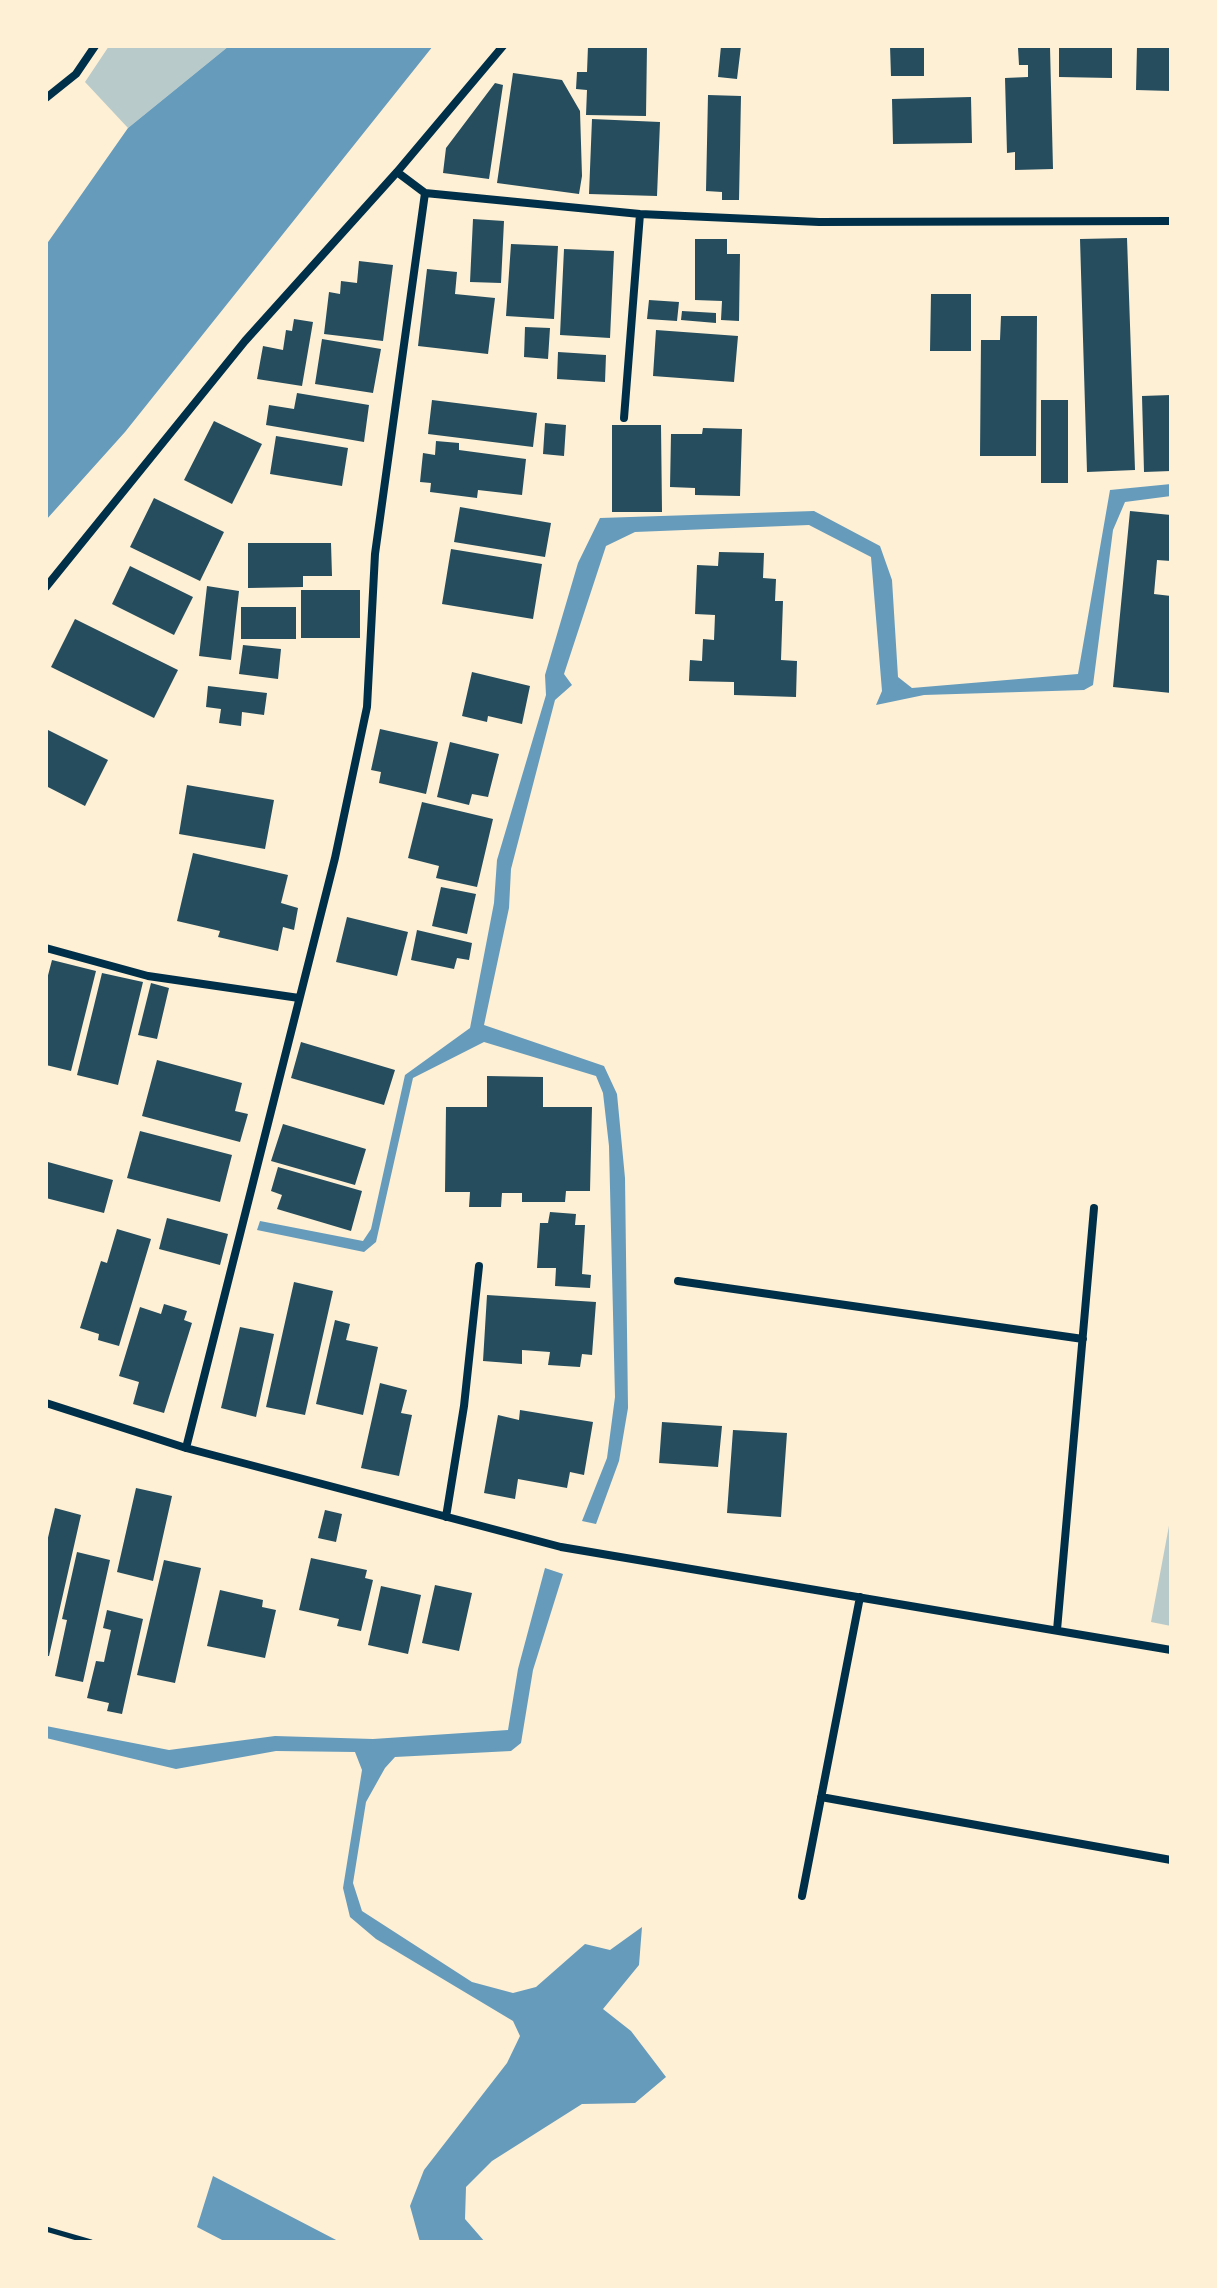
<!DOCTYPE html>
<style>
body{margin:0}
#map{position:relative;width:1217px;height:2288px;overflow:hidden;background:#fdf0d5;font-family:Signika,sans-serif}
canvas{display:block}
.frame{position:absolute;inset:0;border:48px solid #fdf0d5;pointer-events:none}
</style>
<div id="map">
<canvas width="1217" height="2288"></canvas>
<div class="frame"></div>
</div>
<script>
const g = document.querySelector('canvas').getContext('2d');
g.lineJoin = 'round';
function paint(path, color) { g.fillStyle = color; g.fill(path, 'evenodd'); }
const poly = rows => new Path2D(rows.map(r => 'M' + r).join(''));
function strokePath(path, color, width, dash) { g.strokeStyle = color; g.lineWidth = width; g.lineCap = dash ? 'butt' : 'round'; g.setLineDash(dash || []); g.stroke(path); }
paint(poly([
 [109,46,229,46,128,128,85,82],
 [1171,1515,1171,1626,1151,1622]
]), '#b9caca');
paint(poly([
 [229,46,433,46,125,432,46,520,46,245,128,128],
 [1171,484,1171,496,1125,502,1113,530,1093,685,1084,690,924,695,876,705,882,691,871,557,809,525,635,532,606,546,564,674,572,685,555,700,511,869,509,908,484,1025,604,1066,617,1094,625,1178,628,1408,619,1461,596,1524,582,1521,607,1458,615,1397,609,1146,603,1093,596,1076,484,1042,413,1078,376,1242,364,1252,257,1230,260,1221,363,1241,371,1229,405,1075,470,1028,494,903,497,860,546,695,545,675,578,563,600,518,814,511,880,546,892,580,898,677,912,688,1078,674,1110,490],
 [545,1568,563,1574,533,1670,521,1743,511,1751,395,1757,385,1768,366,1802,353,1883,362,1911,472,1982,513,1993,536,1987,585,1944,610,1950,642,1927,639,1965,603,2009,631,2031,666,2077,635,2103,582,2104,492,2161,466,2187,465,2219,485,2242,420,2242,410,2206,424,2170,507,2063,520,2036,513,2021,376,1939,350,1917,343,1888,362,1770,355,1752,276,1751,176,1769,46,1738,46,1726,169,1750,275,1736,373,1739,508,1730,518,1669],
 [213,2176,340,2242,226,2242,197,2227]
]), '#669bbc');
paint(poly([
 [588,46,647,46,646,116,586,115,587,90,576,89,577,72,587,72],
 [721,46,741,46,737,79,718,77],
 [890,46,924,46,924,76,891,76],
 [1059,46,1112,46,1112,78,1059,77],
 [1137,46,1171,46,1171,91,1136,90],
 [1050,47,1053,169,1015,170,1015,152,1007,153,1005,78,1028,77,1028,65,1019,65,1018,48],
 [513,73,562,80,580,111,582,176,579,194,497,183],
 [495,83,503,85,489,179,443,173,446,148],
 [708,95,741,96,739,200,722,200,722,192,706,191],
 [971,97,972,143,893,144,892,99],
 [592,119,660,122,657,196,589,194],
 [473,219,504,221,501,283,470,282],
 [1127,238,1135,470,1087,472,1080,239],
 [695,239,727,239,727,254,740,254,739,321,721,320,722,301,695,300],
 [511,244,558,246,554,319,506,316],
 [564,249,614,251,610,338,560,335],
 [359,261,393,265,383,341,324,334,329,292,340,294,341,281,357,283],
 [427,269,457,272,455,294,495,298,488,354,418,346],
 [931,294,971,294,971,351,930,351],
 [649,300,679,302,677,321,647,319],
 [682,311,716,313,716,323,681,320],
 [1001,316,1037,316,1036,456,980,456,981,340,1000,340],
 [294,319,313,322,302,386,257,379,263,346,283,350,286,330,292,331],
 [525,327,550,328,548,359,524,357],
 [656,330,738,336,734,382,653,376],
 [322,339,381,349,373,393,315,384],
 [558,352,606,355,605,382,557,379],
 [297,393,369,405,364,442,266,425,269,405,294,409],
 [1171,395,1171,471,1144,472,1142,396],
 [432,400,537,413,533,447,428,434],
 [1041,400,1068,400,1068,483,1041,483],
 [214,421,262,444,232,504,184,480],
 [545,423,566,425,564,456,543,454],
 [612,425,661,425,662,512,612,512],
 [703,428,742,429,740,496,695,495,695,488,670,487,671,434,702,434],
 [276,436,348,448,342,486,270,474],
 [436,441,459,443,459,450,526,459,522,495,478,490,477,498,430,492,431,483,420,482,423,453,435,455],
 [154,498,224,532,200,581,130,547],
 [460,507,551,523,545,557,454,542],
 [1130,511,1171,515,1171,561,1157,560,1154,594,1171,596,1171,693,1113,687],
 [248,543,331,543,332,576,303,576,303,587,248,588],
 [451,549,542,564,533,619,442,604],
 [719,552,764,553,763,578,776,579,775,601,783,601,781,660,797,661,796,697,734,695,734,682,689,681,690,660,702,661,703,639,714,640,715,615,695,614,697,565,718,566],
 [130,566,193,597,174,635,112,604],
 [207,586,239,591,231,660,199,656],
 [301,590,360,590,360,638,301,638],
 [241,607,296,607,296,639,241,639],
 [75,619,178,670,154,718,51,667],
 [243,645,281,649,278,679,239,674],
 [472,672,530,686,522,724,488,716,487,722,462,716],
 [208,686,267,693,264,715,242,712,241,726,219,723,221,709,206,707],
 [46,729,108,760,85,806,46,786],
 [380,729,438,742,426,794,379,783,381,772,371,770],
 [450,742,499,754,488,797,472,794,469,805,437,797],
 [187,785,274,800,265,849,179,834],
 [422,802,493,819,477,887,436,878,439,866,408,858],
 [193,853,288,875,281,903,298,908,294,930,283,927,278,951,218,937,220,931,177,921],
 [441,887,476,894,467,934,432,926],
 [347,917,408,932,397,976,336,962],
 [417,930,472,943,469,960,457,958,454,969,411,960],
 [52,960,96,971,71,1071,46,1065,46,983],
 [102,973,143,982,118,1085,77,1075],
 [151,983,169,988,157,1039,138,1035],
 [301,1042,395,1070,384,1105,291,1078],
 [157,1060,242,1083,235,1111,248,1114,240,1142,142,1116],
 [487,1076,543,1077,543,1107,592,1107,590,1191,566,1191,565,1202,522,1202,522,1193,502,1193,501,1207,469,1207,470,1192,445,1192,446,1107,487,1107],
 [283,1124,366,1149,355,1185,271,1161],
 [140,1131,232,1155,220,1202,127,1178],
 [48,1162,113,1180,104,1213,46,1198],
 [278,1167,362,1191,351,1231,277,1209,282,1195,271,1191],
 [550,1212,576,1214,575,1225,585,1225,582,1274,591,1275,590,1288,555,1286,556,1268,537,1268,540,1223,548,1223],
 [167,1218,228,1234,220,1265,159,1249],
 [117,1229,151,1239,119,1346,98,1340,99,1334,80,1328,101,1261,107,1263],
 [294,1282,333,1291,305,1415,266,1407],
 [487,1295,596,1302,592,1355,582,1354,580,1367,548,1365,550,1352,522,1350,522,1364,483,1361],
 [164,1304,187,1311,184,1320,192,1323,164,1413,133,1404,139,1382,119,1376,140,1307,161,1314],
 [335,1320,350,1324,346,1340,378,1347,363,1415,316,1404],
 [240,1327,274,1334,256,1417,221,1408],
 [380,1383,407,1390,401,1413,412,1415,399,1476,361,1468],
 [520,1410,593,1422,584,1475,570,1472,567,1488,518,1479,515,1499,484,1493,498,1415,519,1420],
 [662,1422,722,1426,718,1467,659,1463],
 [733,1430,787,1433,781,1517,727,1513],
 [136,1488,172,1496,153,1581,117,1572],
 [55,1508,81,1515,49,1656,46,1656,46,1546],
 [325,1510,342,1514,336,1542,318,1538],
 [77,1552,110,1560,83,1682,55,1676,67,1620,62,1619],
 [311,1558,367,1570,365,1578,373,1580,361,1631,337,1626,339,1619,299,1610],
 [164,1560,201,1568,175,1683,137,1675],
 [435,1585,472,1593,459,1651,422,1643],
 [381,1586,421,1595,408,1654,368,1645],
 [220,1590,263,1600,262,1607,276,1610,265,1658,207,1646],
 [107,1610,143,1619,122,1714,107,1711,109,1703,87,1698,96,1661,104,1662,111,1630,103,1628]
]), '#264d5e');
strokePath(poly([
 [46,2229,91,2242]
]), '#003049', 5);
strokePath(poly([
 [46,98,76,74,95,46],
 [397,172,425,193,640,214,819,222,1171,221],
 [624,418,640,214],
 [46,587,245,341,397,172,503,46],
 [46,948,148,976,299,998],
 [678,1281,1083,1339],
 [46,1403,186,1448,561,1547,1171,1650],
 [186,1448,335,858,367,707,375,554,425,193],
 [446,1517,464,1406,479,1266],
 [1057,1630,1094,1208],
 [821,1797,1171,1860],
 [802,1896,860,1597]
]), '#003049', 8);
</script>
